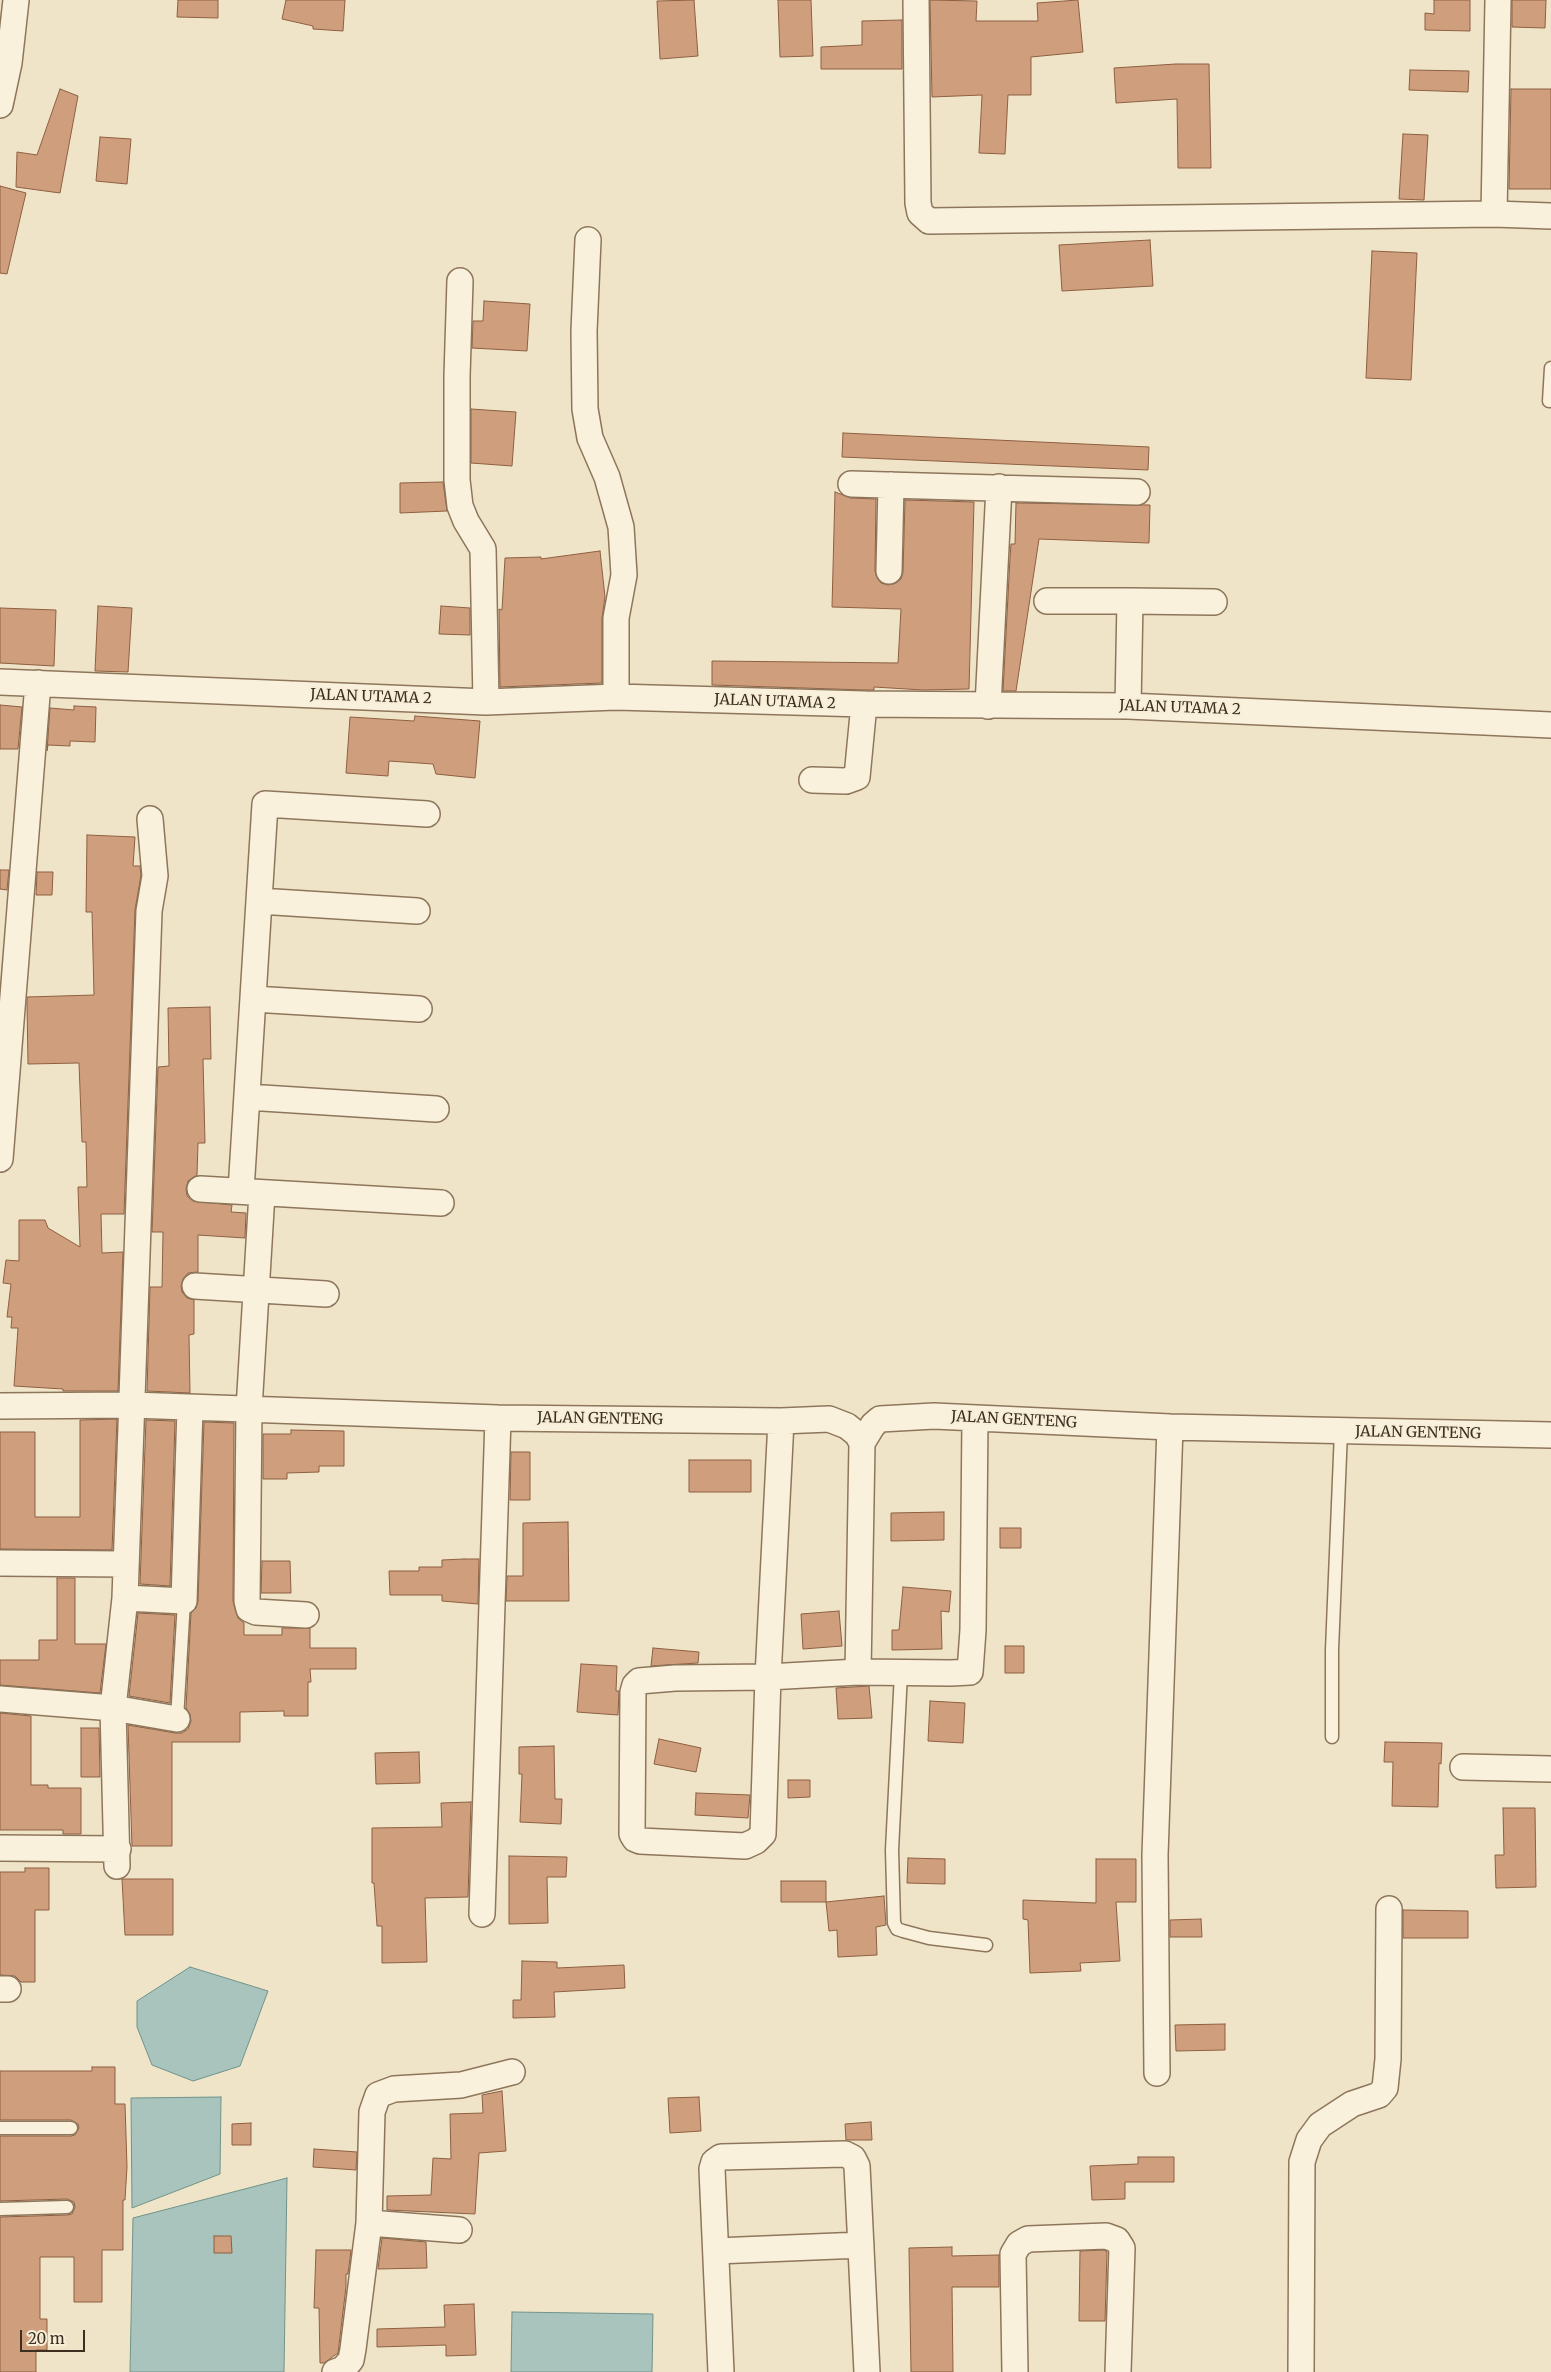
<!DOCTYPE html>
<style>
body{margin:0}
#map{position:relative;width:1551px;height:2372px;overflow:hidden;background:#f0e4c8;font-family:Merriweather,serif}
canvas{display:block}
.scale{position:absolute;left:20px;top:2330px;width:65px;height:22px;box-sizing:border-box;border:2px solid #3d2e20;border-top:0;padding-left:6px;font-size:15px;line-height:18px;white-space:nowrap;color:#3d2e20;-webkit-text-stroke:4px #f7eed8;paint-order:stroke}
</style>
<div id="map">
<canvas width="1551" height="2372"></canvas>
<div class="scale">20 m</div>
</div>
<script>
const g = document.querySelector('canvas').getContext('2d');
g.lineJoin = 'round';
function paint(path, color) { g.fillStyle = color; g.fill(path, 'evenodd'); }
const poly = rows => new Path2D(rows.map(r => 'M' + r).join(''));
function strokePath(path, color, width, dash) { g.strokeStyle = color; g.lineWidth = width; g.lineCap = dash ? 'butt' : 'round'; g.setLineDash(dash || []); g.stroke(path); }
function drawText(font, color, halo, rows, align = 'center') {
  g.font = font + ' Merriweather,serif'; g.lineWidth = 4; g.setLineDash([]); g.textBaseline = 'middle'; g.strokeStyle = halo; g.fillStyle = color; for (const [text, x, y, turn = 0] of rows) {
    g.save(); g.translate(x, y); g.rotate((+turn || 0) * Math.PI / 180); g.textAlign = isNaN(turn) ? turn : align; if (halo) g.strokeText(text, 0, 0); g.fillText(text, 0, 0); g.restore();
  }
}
const water = poly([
 [190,1967,268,1991,240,2066,193,2081,152,2065,137,2027,137,2001,190,1967],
 [221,2097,220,2174,132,2208,131,2098,221,2097],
 [287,2178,284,2372,130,2372,133,2218,287,2178],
 [512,2312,653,2314,652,2372,511,2372,512,2312]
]);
paint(water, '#a9c4bc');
strokePath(water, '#6f938a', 1);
const building = poly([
 [178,0,218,0,218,18,177,17,178,0],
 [286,0,345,0,343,31,313,29,313,26,282,19,286,0],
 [694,0,698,56,660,59,657,1,694,0],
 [778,0,811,0,813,56,780,57,778,0],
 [930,0,977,1,976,21,1038,21,1037,3,1078,0,1083,52,1031,57,1031,95,1008,95,1005,154,979,153,982,95,932,97,930,0],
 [1434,0,1470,0,1470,31,1425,30,1425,13,1434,14,1434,0],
 [1512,0,1546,0,1545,28,1512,27,1512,0],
 [902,20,902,69,821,69,821,47,862,45,862,21,902,20],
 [1176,64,1209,64,1211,168,1178,168,1177,99,1116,103,1114,68,1176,64],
 [1410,70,1469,71,1468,92,1409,90,1410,70],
 [60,89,78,96,60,193,16,187,17,152,37,155,60,89],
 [1511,89,1551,89,1551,189,1509,189,1511,89],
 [1403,134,1428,135,1424,200,1399,199,1403,134],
 [100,137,131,139,127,184,96,181,100,137],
 [0,186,26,193,7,274,0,273,0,186],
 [1150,240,1153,286,1062,291,1059,245,1150,240],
 [1372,251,1417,253,1411,380,1366,378,1372,251],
 [484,301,530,304,527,351,472,348,473,321,483,321,484,301],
 [471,409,516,412,512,466,471,463,471,409],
 [843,433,1149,447,1148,470,842,457,843,433],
 [443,482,447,511,400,513,400,483,443,482],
 [835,492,851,498,876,499,875,571,877,578,881,583,888,585,896,583,901,579,903,572,905,500,974,502,969,689,923,690,874,687,874,690,864,690,712,685,712,661,898,663,901,609,832,607,835,492],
 [1016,503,1150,505,1149,543,1039,539,1016,691,1003,691,1010,558,1011,544,1015,544,1016,503],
 [600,551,605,597,602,618,602,683,500,687,499,609,502,610,505,558,541,557,541,559,600,551],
 [98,606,132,608,128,672,95,671,98,606],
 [441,606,470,608,470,635,439,634,441,606],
 [0,608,56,610,54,666,0,663,0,608],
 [0,705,22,707,18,749,0,749,0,705],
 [74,706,96,707,95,742,70,741,70,746,48,745,47,751,50,708,74,710,74,706],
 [415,716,480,721,475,778,436,774,433,764,389,761,388,776,346,773,350,717,414,721,415,716],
 [87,835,135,837,133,866,140,866,141,875,135,910,124,1214,101,1214,102,1253,123,1252,118,1391,63,1391,63,1389,14,1386,18,1328,11,1328,12,1317,7,1317,11,1284,3,1283,6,1260,19,1261,19,1220,45,1220,48,1228,80,1247,78,1187,87,1187,86,1142,82,1142,79,1063,28,1064,27,1004,27,997,94,995,92,912,86,912,87,835],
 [0,870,9,870,7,890,0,889,0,870],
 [37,872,53,872,52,895,36,895,37,872],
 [210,1007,211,1059,203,1059,205,1143,198,1143,197,1175,188,1181,186,1189,187,1196,193,1201,232,1205,231,1212,246,1213,245,1238,198,1235,198,1272,188,1273,183,1279,181,1286,182,1292,187,1298,194,1300,194,1334,189,1335,190,1393,147,1391,150,1287,162,1287,163,1232,152,1232,158,1067,169,1066,168,1008,210,1007],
 [117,1419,112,1550,0,1549,0,1432,35,1432,35,1517,80,1517,80,1420,117,1419],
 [146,1420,175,1421,170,1586,140,1584,146,1420],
 [204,1422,234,1423,233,1601,238,1618,244,1623,244,1635,282,1635,282,1628,310,1628,310,1648,356,1648,356,1669,310,1669,311,1682,308,1682,308,1716,284,1716,284,1711,240,1712,240,1742,172,1742,172,1846,132,1846,128,1725,175,1733,182,1733,188,1729,191,1721,190,1714,186,1708,191,1613,196,1608,198,1601,204,1422],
 [291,1430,344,1431,344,1466,319,1466,319,1472,287,1473,287,1479,263,1479,263,1434,291,1434,291,1430],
 [511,1452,530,1452,530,1500,510,1500,511,1452],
 [689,1460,751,1460,751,1492,689,1492,689,1460],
 [944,1512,944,1540,891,1541,891,1513,944,1512],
 [568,1522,569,1601,506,1601,507,1576,523,1576,523,1523,568,1522],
 [1000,1528,1021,1528,1021,1548,1000,1548,1000,1528],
 [464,1559,479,1559,478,1604,442,1601,442,1595,390,1595,389,1571,419,1571,419,1567,442,1567,442,1560,464,1559],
 [262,1561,290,1561,291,1593,261,1593,262,1561],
 [57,1578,75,1578,75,1644,106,1644,100,1693,0,1685,0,1660,39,1660,39,1640,57,1640,57,1578],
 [903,1587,951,1591,949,1612,941,1611,942,1649,892,1650,892,1630,899,1630,903,1587],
 [839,1611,842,1646,803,1649,801,1614,839,1611],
 [138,1613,175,1615,170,1703,129,1696,138,1613],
 [1005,1646,1024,1646,1024,1673,1005,1673,1005,1646],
 [653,1648,699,1652,698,1663,651,1666,653,1648],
 [581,1664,617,1666,616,1691,619,1691,618,1715,577,1712,581,1664],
 [869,1686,872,1718,838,1719,836,1688,869,1686],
 [930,1701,965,1703,963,1743,928,1741,930,1701],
 [0,1713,31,1716,31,1785,48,1785,48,1788,81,1788,81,1834,63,1834,63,1830,0,1830,0,1713],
 [81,1728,99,1728,100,1777,81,1777,81,1728],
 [659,1739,701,1748,696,1772,654,1764,659,1739],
 [1385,1742,1442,1743,1441,1764,1439,1763,1438,1807,1392,1806,1393,1762,1384,1762,1385,1742],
 [554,1746,555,1799,562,1799,561,1824,520,1822,522,1774,519,1774,519,1747,554,1746],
 [419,1752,420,1783,376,1784,375,1753,419,1752],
 [788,1780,810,1780,810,1797,788,1798,788,1780],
 [696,1793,750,1795,748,1818,695,1815,696,1793],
 [471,1802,468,1897,425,1898,427,1962,382,1963,382,1926,377,1926,374,1883,372,1883,372,1828,442,1827,441,1803,471,1802],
 [1503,1808,1535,1808,1536,1887,1496,1888,1495,1855,1504,1855,1503,1808],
 [509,1856,567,1857,566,1877,547,1877,548,1923,509,1924,509,1856],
 [908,1858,945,1859,945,1884,907,1883,908,1858],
 [1096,1859,1136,1859,1136,1902,1116,1902,1120,1961,1080,1963,1081,1971,1030,1973,1028,1920,1023,1919,1023,1900,1096,1903,1096,1859],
 [25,1868,49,1868,49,1910,35,1910,35,1982,21,1982,15,1976,0,1975,0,1872,25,1872,25,1868],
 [122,1879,173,1879,173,1935,125,1935,122,1879],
 [781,1881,826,1881,826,1902,781,1902,781,1881],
 [884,1896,886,1925,876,1927,877,1955,838,1957,837,1930,829,1931,826,1902,884,1896],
 [1403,1910,1468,1911,1468,1938,1403,1938,1403,1910],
 [1201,1919,1202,1937,1170,1937,1170,1920,1201,1919],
 [522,1961,557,1962,557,1968,624,1965,625,1988,554,1992,555,2017,513,2018,513,2000,521,2000,522,1961],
 [1225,2024,1225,2050,1176,2051,1175,2025,1225,2024],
 [92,2067,115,2067,115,2104,125,2104,127,2167,125,2200,123,2200,123,2250,102,2250,102,2302,74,2302,74,2257,40,2257,40,2319,47,2319,47,2350,36,2350,36,2372,0,2372,0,2217,67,2215,72,2214,75,2207,74,2202,67,2199,0,2201,0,2136,71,2136,75,2135,79,2128,78,2124,71,2120,0,2120,0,2071,92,2071,92,2067],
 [502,2091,506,2151,479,2153,475,2214,387,2210,387,2196,431,2195,433,2158,451,2159,450,2114,483,2113,482,2095,502,2091],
 [699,2097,701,2131,670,2133,668,2098,699,2097],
 [871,2122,872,2140,846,2140,845,2124,871,2122],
 [251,2123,251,2145,232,2145,232,2124,251,2123],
 [314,2149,357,2152,356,2170,313,2167,314,2149],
 [1138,2157,1174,2157,1174,2182,1125,2182,1125,2199,1092,2200,1090,2166,1138,2164,1138,2157],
 [214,2236,231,2236,232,2253,214,2253,214,2236],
 [382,2238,426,2242,427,2268,378,2269,382,2238],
 [952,2247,952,2256,999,2255,999,2287,952,2287,953,2372,911,2372,909,2248,952,2247],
 [316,2250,351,2250,348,2274,346,2274,346,2287,338,2353,324,2363,320,2363,319,2308,314,2308,316,2250],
 [1104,2250,1107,2252,1105,2321,1079,2321,1080,2251,1104,2250],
 [474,2304,476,2355,446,2356,446,2345,377,2347,377,2329,445,2327,444,2305,474,2304]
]);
paint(building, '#cf9f7d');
strokePath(building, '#8d5f41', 1);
const service = poly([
 [1549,401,1551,368],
 [901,1673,892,1850,894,1923,897,1929,903,1931,929,1938,986,1945],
 [177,1719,184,1601],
 [1332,1737,1332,1650,1341,1431],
 [0,2128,71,2128],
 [0,2209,67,2207]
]);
const minor = poly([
 [916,0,918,203,920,213,929,221,1494,214,1551,216],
 [0,105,9,63,16,0],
 [1494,214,1498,0],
 [588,240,584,331,585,409,590,438,607,477,621,527,624,575,616,618,616,697],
 [460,281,457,376,457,480,460,506,466,521,483,549,486,702],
 [851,484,1137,492],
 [889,571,891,485],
 [1047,601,1130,601],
 [0,682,486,702,616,697,864,704,1128,706,1551,725],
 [988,706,999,487],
 [1128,706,1130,601,1214,602],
 [812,780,846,781,857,777,864,704],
 [259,901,417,911],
 [253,999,419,1009],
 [247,1097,436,1109],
 [0,1159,38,683],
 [200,1189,441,1203],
 [241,1191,265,804,427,814],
 [262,1193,249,1409,247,1601,249,1609,256,1612,306,1615],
 [195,1286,326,1294],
 [0,1406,132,1405,498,1418,781,1421,829,1419,847,1426,857,1434,862,1443,873,1425,880,1419,934,1416,1170,1427,1551,1435],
 [781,1421,768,1677,763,1834,756,1841,745,1846,640,1841,635,1839,632,1834,633,1692,635,1685,639,1681,675,1678,768,1677,858,1672,951,1673,970,1672,973,1630,975,1418],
 [0,1563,126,1564],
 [125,1598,184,1601,190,1408],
 [858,1672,862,1443],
 [0,1699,113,1708,177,1719],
 [1463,1767,1551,1769],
 [0,1848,118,1849],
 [117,1866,113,1708,125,1598,149,911,155,876,150,819],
 [482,1914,498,1418],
 [0,1989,8,1989],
 [1157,2073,1155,1855,1170,1427],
 [369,2223,459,2230],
 [716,2251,861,2245],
 [335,2372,343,2369,351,2360,353,2349,369,2223,372,2112,378,2095,394,2089,461,2085,512,2072],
 [721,2372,712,2169,714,2162,721,2157,845,2154,853,2158,857,2166,867,2372],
 [1015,2372,1013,2254,1019,2244,1028,2239,1106,2236,1117,2240,1122,2248,1118,2372],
 [1301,2372,1302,2162,1309,2140,1320,2125,1352,2104,1379,2095,1385,2088,1388,2059,1389,1909]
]);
strokePath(service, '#8d765c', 15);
strokePath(minor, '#8d765c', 28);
strokePath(service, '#faf1dc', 12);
strokePath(minor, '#faf1dc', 25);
drawText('15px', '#3d2e20', '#f7eed8', [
 ["JALAN UTAMA 2",371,697,2],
 ["JALAN UTAMA 2",775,702,2],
 ["JALAN UTAMA 2",1180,708,2],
 ["JALAN GENTENG",600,1419,1],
 ["JALAN GENTENG",1014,1420,3],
 ["JALAN GENTENG",1418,1433,1]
]);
</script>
